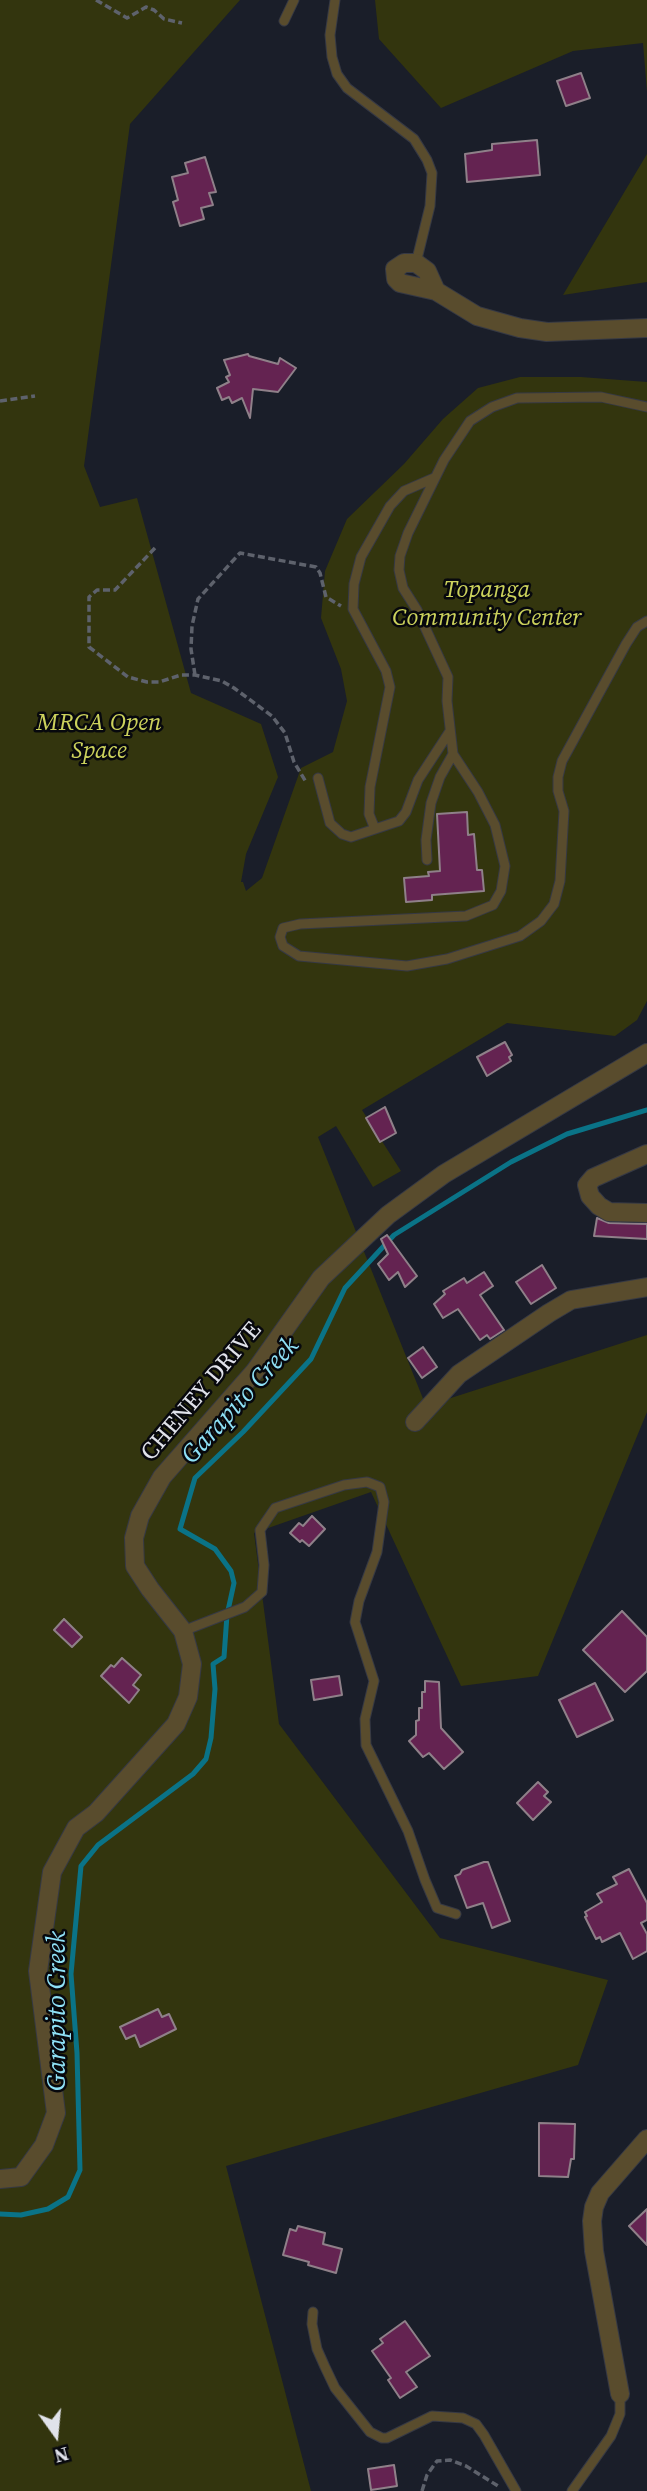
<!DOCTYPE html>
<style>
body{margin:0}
#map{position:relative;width:647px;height:2491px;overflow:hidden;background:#1a1e29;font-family:"Source Serif 4",serif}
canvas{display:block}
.north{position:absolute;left:21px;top:2400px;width:70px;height:70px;-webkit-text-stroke:5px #07080d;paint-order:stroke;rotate:165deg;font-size:19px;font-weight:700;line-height:28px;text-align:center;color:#e0e2ea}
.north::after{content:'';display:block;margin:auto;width:24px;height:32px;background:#e0e2ea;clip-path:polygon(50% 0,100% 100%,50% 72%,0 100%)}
</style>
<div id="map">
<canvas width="647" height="2491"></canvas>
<div class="north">N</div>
</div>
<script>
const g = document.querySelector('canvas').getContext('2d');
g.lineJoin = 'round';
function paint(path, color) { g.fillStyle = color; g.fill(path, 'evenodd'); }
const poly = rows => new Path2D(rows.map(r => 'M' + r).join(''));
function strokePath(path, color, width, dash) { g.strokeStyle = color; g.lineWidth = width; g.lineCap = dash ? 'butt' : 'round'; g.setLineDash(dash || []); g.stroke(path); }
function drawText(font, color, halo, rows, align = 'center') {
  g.font = font + ' "Source Serif 4",serif'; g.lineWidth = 5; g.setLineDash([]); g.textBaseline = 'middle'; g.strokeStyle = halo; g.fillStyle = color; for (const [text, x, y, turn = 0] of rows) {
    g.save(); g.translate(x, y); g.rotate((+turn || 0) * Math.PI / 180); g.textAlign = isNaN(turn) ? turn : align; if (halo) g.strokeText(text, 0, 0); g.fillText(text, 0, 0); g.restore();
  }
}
paint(poly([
 [0,0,240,0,130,124,84,466,100,507,137,498,191,693,261,724,278,777,246,854,241,882,243,882,246,891,262,878,301,768,333,752,347,701,341,669,321,618,325,571,347,519,404,464,443,419,478,388,520,377,581,377,647,382,647,1001,637,1020,615,1036,507,1023,362,1110,401,1171,373,1187,336,1126,318,1137,426,1406,647,1335,647,1412,538,1676,461,1686,371,1492,254,1533,279,1724,440,1938,608,1980,578,2065,226,2166,311,2491,0,2491],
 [375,0,647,0,647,92,643,43,573,51,441,108,379,39],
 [647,154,647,282,563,295]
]), '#33350e');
strokePath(poly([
 [0,2214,21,2215,48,2209,68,2197,80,2170,77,2053,71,1974,81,1866,98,1845,193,1774,206,1759,211,1738,215,1689,213,1664,224,1657,227,1615,234,1583,231,1571,215,1549,180,1529,195,1478,243,1432,311,1359,345,1288,394,1235,511,1162,567,1134,647,1110]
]), '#0a7387', 5);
const building = poly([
 [581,73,590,98,566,106,557,81,581,73],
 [537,140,540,175,467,182,465,154,492,150,492,144,537,140],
 [205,157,216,192,209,193,213,205,201,208,204,219,180,226,173,202,178,200,172,177,188,173,185,163,205,157],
 [248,354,249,356,278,364,280,358,296,368,278,392,253,389,250,418,242,398,232,403,229,397,222,400,217,388,229,382,226,377,230,375,224,360,248,354],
 [467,812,468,835,474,834,477,870,482,870,484,891,432,895,432,900,406,902,404,878,429,876,428,872,440,871,437,814,467,812],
 [505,1042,512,1055,509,1057,511,1061,487,1076,477,1057,505,1042],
 [385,1107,396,1133,380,1142,366,1118,385,1107],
 [597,1218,609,1223,647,1224,647,1239,594,1236,597,1218],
 [387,1235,417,1276,405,1287,398,1272,389,1280,378,1264,388,1254,381,1239,387,1235],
 [542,1265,556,1288,531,1304,516,1282,542,1265],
 [484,1272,493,1286,480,1295,504,1330,490,1339,487,1335,480,1340,458,1309,443,1318,434,1304,445,1294,443,1291,464,1278,467,1283,484,1272],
 [423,1347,437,1367,422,1378,408,1358,423,1347],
 [312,1516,325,1529,309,1546,302,1540,300,1542,290,1533,299,1523,303,1526,312,1516],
 [622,1611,647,1637,647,1671,625,1692,583,1650,622,1611],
 [64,1619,82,1637,72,1647,54,1630,64,1619],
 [122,1658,141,1675,133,1685,139,1690,129,1703,101,1676,111,1665,114,1667,122,1658],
 [339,1676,342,1695,314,1700,311,1680,339,1676],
 [425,1681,439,1682,441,1728,463,1752,444,1769,429,1753,423,1757,409,1741,416,1735,416,1721,419,1720,419,1708,422,1708,422,1692,425,1692,425,1681],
 [595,1683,613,1720,577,1737,559,1700,595,1683],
 [538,1782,548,1792,544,1796,551,1802,533,1820,517,1803,538,1782],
 [484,1862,488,1862,510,1921,492,1928,483,1903,467,1908,455,1876,460,1874,462,1870,484,1862],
 [629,1869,647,1903,647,1920,641,1923,647,1934,647,1951,633,1959,620,1933,602,1942,600,1937,596,1939,585,1917,587,1916,585,1912,602,1902,597,1894,617,1884,613,1877,629,1869],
 [158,2009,162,2017,169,2014,176,2029,140,2047,135,2035,126,2039,120,2027,158,2009],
 [539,2123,575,2124,574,2159,571,2159,568,2177,539,2176,539,2123],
 [647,2209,647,2245,629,2226,647,2209],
 [298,2226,325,2233,323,2244,342,2249,336,2273,308,2265,309,2262,283,2255,290,2229,296,2231,298,2226],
 [405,2321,430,2356,406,2372,417,2387,400,2398,388,2380,391,2378,372,2351,383,2343,380,2339,405,2321],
 [394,2465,397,2486,371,2490,368,2469,394,2465]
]);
paint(building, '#642351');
strokePath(building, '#8f8089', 2);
const lane = poly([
 [335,0,330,35,332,57,337,74,347,88,414,139,427,160,432,173,430,206,416,263],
 [284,21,294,0],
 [647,407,601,397,517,398,492,407,470,421,444,460,408,533,400,556,399,570,403,588,417,610,448,677,447,701,453,754,478,792,495,825,505,866,501,891,493,905,466,916,300,924,283,928,280,937,283,946,299,956,407,966,447,959,520,936,541,921,554,904,560,881,564,811,558,791,558,777,562,761,626,644,637,627,647,621],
 [318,778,330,823,342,834,351,837,399,821,406,812,418,780,450,731],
 [375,829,369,814,370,787,390,687,386,671,353,609,354,584,361,557,390,506,404,491,434,478],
 [427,860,426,840,431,803,440,777,453,754],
 [183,1631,245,1607,262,1592,264,1565,260,1530,275,1508,344,1485,367,1482,380,1487,384,1502,377,1552,359,1601,355,1622,374,1681,365,1719,366,1745,408,1831,425,1880,437,1908,456,1914],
 [313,2312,312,2324,317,2349,325,2367,335,2388,370,2432,382,2438,387,2438,432,2416,463,2418,476,2424,484,2435,516,2491],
 [572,2491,611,2436,620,2414,620,2394]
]);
const street = poly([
 [436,291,427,271,416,263,404,263,395,269,396,279,400,283,436,291,477,316,520,328,547,332,647,328],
 [647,1154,593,1178,587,1185,590,1196,599,1206,609,1212,647,1213],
 [415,1422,459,1374,549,1313,571,1300,647,1287],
 [0,2179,21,2177,44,2145,56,2113,38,1971,52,1872,76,1828,96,1813,176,1724,188,1697,192,1664,183,1631,150,1589,135,1566,134,1538,140,1516,162,1477,255,1371,321,1278,388,1215,444,1174,647,1053],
 [620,2394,594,2251,592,2221,594,2207,600,2193,647,2139]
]);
strokePath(lane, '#363944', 11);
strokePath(street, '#363944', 20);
strokePath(poly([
 [96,0,127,18,146,7,154,10,164,19,182,23],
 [0,401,35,396],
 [155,548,115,590,97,590,89,597,89,647,128,677,147,682,159,682,181,675,195,675,222,681,234,688,272,716,285,733,294,762,306,782],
 [195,675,191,649,192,626,198,599,240,553,316,567,320,573,326,597,341,606],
 [422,2491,427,2475,437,2461,450,2460,466,2466,498,2486]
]), '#5e626c', 3.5, [7, 3.5]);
strokePath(lane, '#594c2d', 9);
strokePath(street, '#594c2d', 18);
drawText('italic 24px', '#ccd25c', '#07080d', [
 ["Topanga",487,591],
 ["Community Center",487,619],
 ["MRCA Open",99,724],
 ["Space",99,752]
]);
drawText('24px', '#e0e2ea', '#07080d', [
 ["CHENEY DRIVE",202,1392,-50]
]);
drawText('italic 26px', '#8fe1f6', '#07080d', [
 ["Garapito Creek",241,1401,-48],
 ["Garapito Creek",58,2011,-90]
]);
</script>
